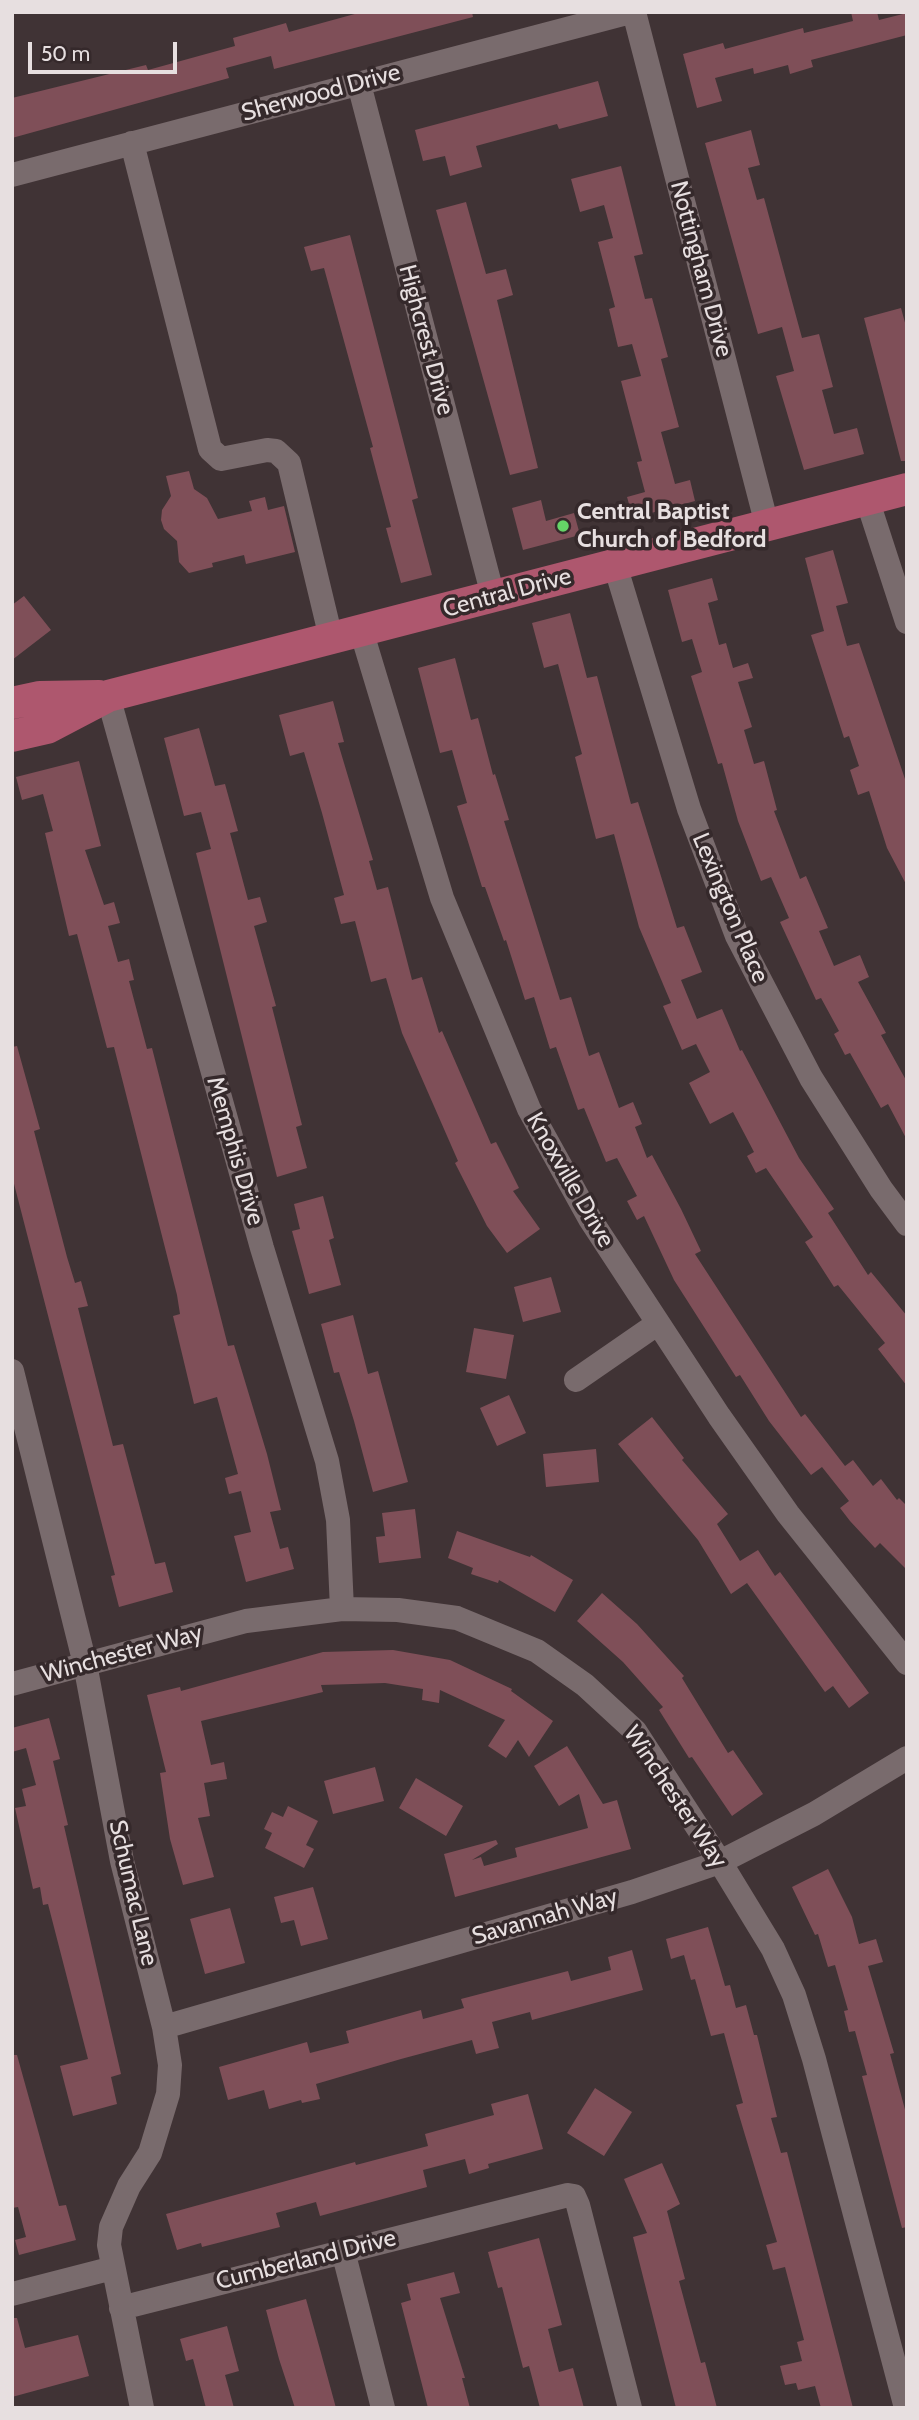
<!DOCTYPE html>
<style>
body{margin:0}
#map{position:relative;width:919px;height:2420px;overflow:hidden;background:#403335;font-family:Cabin,sans-serif}
canvas{display:block}
.frame{position:absolute;inset:0;border:14px solid #e7dfe0;pointer-events:none}
.scale{position:absolute;left:28px;top:42px;width:149px;height:32px;box-sizing:border-box;border:4px solid #e7dfe0;border-top:0;padding-left:9px;font-size:21px;line-height:24px;white-space:nowrap;color:#e7dfe0;-webkit-text-stroke:5px #35292b;paint-order:stroke}
</style>
<div id="map">
<canvas width="919" height="2420"></canvas>
<div class="frame"></div>
<div class="scale">50 m</div>
</div>
<script>
const g = document.querySelector('canvas').getContext('2d');
g.lineJoin = 'round';
function paint(path, color) { g.fillStyle = color; g.fill(path, 'evenodd'); }
const poly = rows => new Path2D(rows.map(r => 'M' + r).join(''));
function strokePath(path, color, width, dash) { g.strokeStyle = color; g.lineWidth = width; g.lineCap = dash ? 'butt' : 'round'; g.setLineDash(dash || []); g.stroke(path); }
function drawText(font, color, halo, rows, align = 'center') {
  g.font = font + ' Cabin,sans-serif'; g.lineWidth = 7; g.setLineDash([]); g.textBaseline = 'middle'; g.strokeStyle = halo; g.fillStyle = color; for (const [text, x, y, turn = 0] of rows) {
    g.save(); g.translate(x, y); g.rotate((+turn || 0) * Math.PI / 180); g.textAlign = isNaN(turn) ? turn : align; if (halo) g.strokeText(text, 0, 0); g.fillText(text, 0, 0); g.restore();
  }
}
paint(poly([
 [362,12,472,12,473,17,274,69,271,56,226,68,229,78,12,138,12,98,146,65,148,70,235,46,233,38,286,23,289,32],
 [851,12,877,12,879,20,907,13,907,35,811,60,813,67,790,74,788,65,754,74,753,68,715,78,722,101,697,108,683,54,723,43,725,49,803,28,804,33,853,21],
 [598,81,608,116,559,129,557,124,476,146,482,167,450,176,445,156,423,161,415,130],
 [751,130,760,165,748,168,757,200,764,198,802,338,819,334,833,387,822,390,834,434,857,428,864,454,804,470,776,376,794,371,782,327,758,334,705,143],
 [621,166,643,254,634,256,645,299,652,298,668,357,661,359,679,427,661,432,675,484,690,480,695,501,633,518,627,497,645,492,637,462,642,461,621,381,641,376,632,344,618,347,609,309,615,307,598,242,613,238,604,205,580,212,571,179],
 [466,202,486,274,506,269,513,295,497,300,538,468,510,475,436,210],
 [350,235,418,498,412,500,432,575,401,583,386,528,391,527,370,448,373,447,324,268,311,271,304,247],
 [901,308,907,330,907,461,901,461,864,318],
 [189,471,194,489,207,498,218,519,252,511,249,501,265,497,268,510,284,506,295,552,246,564,244,555,212,563,213,567,189,573,179,562,177,541,164,529,161,520,162,510,171,496,166,476],
 [541,500,546,521,574,513,580,535,523,550,512,508],
 [833,550,848,603,836,606,847,646,859,643,907,785,907,886,887,848,869,791,858,795,850,770,859,766,849,736,844,738,811,635,824,631,805,558],
 [712,578,718,600,708,603,719,645,726,643,733,668,748,663,753,678,738,682,752,727,744,730,754,764,764,761,777,810,774,811,800,879,806,876,828,928,819,931,834,966,860,955,869,977,858,982,886,1033,881,1035,907,1082,907,1140,888,1104,881,1108,850,1053,845,1055,834,1034,839,1031,821,998,816,1000,780,922,789,918,771,877,761,881,738,821,722,763,718,764,691,676,702,672,692,639,682,642,668,590],
 [24,596,51,630,12,660,12,605],
 [570,613,587,678,597,676,631,804,638,802,677,928,684,926,702,972,681,980,697,1019,722,1009,740,1051,742,1050,799,1158,834,1209,828,1213,868,1275,871,1272,907,1316,907,1386,878,1349,885,1343,838,1285,834,1287,805,1242,813,1237,766,1168,756,1173,747,1156,754,1152,733,1112,710,1124,689,1083,710,1072,696,1044,682,1050,663,1006,671,1003,639,927,614,834,596,839,575,757,582,754,558,664,544,668,532,623],
 [455,658,471,720,478,718,493,775,495,774,509,820,504,821,560,1000,571,997,589,1056,599,1052,619,1108,633,1102,642,1124,635,1127,647,1158,652,1155,681,1209,701,1251,695,1254,801,1417,805,1414,845,1466,853,1460,873,1486,881,1479,897,1500,899,1498,907,1506,907,1570,880,1543,875,1548,850,1521,840,1508,849,1501,822,1467,811,1475,769,1421,740,1375,736,1377,674,1280,644,1216,637,1220,627,1201,637,1196,617,1158,606,1162,584,1108,578,1110,556,1047,550,1049,534,997,525,1000,506,940,504,941,485,887,482,887,457,806,467,803,452,750,440,753,418,668],
 [333,701,344,742,338,743,373,860,369,861,377,890,388,887,412,980,422,977,439,1033,442,1031,491,1144,496,1142,519,1188,513,1191,540,1229,507,1253,487,1226,455,1163,458,1161,402,1033,386,978,371,982,355,921,341,924,334,898,344,895,322,813,304,752,290,756,279,715],
 [199,728,215,786,225,784,238,831,230,833,248,900,260,897,267,922,254,926,276,1006,272,1007,302,1125,296,1127,307,1168,277,1177,196,853,211,849,201,812,184,816,164,738],
 [79,761,101,846,85,850,104,905,114,902,120,923,108,926,118,962,129,959,134,980,129,981,147,1049,152,1048,228,1346,234,1345,267,1454,281,1510,270,1512,280,1549,288,1547,294,1569,246,1582,234,1536,251,1532,241,1491,229,1494,225,1478,238,1474,217,1397,194,1404,173,1316,180,1314,177,1295,114,1047,107,1048,77,934,69,936,45,833,53,831,43,794,22,800,16,777],
 [17,1046,40,1129,34,1131,67,1257,75,1283,81,1281,88,1306,78,1308,113,1446,123,1444,155,1564,165,1562,173,1592,119,1607,111,1576,115,1575,12,1176,12,1047],
 [323,1196,334,1238,329,1240,341,1285,309,1294,292,1231,300,1229,294,1204],
 [551,1277,561,1312,523,1322,514,1287],
 [353,1315,368,1374,378,1371,408,1482,373,1492,354,1421,339,1372,334,1373,321,1324],
 [474,1328,514,1335,506,1379,466,1372],
 [509,1395,526,1433,497,1446,480,1408],
 [652,1417,684,1458,682,1460,728,1514,717,1524,740,1561,758,1550,775,1576,780,1572,869,1693,849,1708,833,1686,825,1692,747,1583,731,1594,698,1540,618,1444],
 [596,1449,599,1482,546,1487,543,1454],
 [415,1509,421,1558,379,1563,376,1537,385,1536,382,1513],
 [457,1531,530,1557,531,1555,573,1580,555,1612,499,1580,498,1583,471,1574,473,1568,448,1558],
 [602,1593,637,1624,684,1676,682,1678,728,1753,733,1750,763,1794,732,1816,692,1757,689,1758,659,1710,663,1707,623,1662,577,1621],
 [393,1650,450,1660,512,1689,511,1691,553,1721,529,1757,518,1740,506,1758,488,1746,505,1720,440,1690,439,1703,422,1700,423,1689,385,1683,321,1685,323,1692,201,1721,211,1765,224,1762,227,1779,204,1783,210,1816,198,1818,214,1877,183,1885,170,1839,160,1773,166,1772,147,1695,180,1687,181,1691,323,1652],
 [49,1718,60,1759,53,1761,68,1825,64,1826,121,2074,111,2077,117,2104,73,2116,60,2066,88,2059,48,1904,43,1905,40,1887,33,1889,15,1808,26,1806,22,1789,36,1785,26,1748,12,1752,12,1728],
 [567,1746,603,1804,617,1800,631,1849,455,1897,444,1854,496,1840,498,1844,472,1860,481,1857,484,1866,517,1857,515,1848,588,1828,579,1794,559,1806,534,1766],
 [375,1767,384,1801,333,1814,324,1781],
 [416,1778,463,1806,446,1836,399,1808],
 [288,1806,318,1821,306,1845,314,1849,304,1868,265,1848,272,1833,264,1829,272,1812,283,1817],
 [828,1869,852,1917,859,1944,876,1939,883,1962,868,1966,894,2053,890,2054,907,2117,907,2227,902,2228,862,2076,867,2075,855,2031,849,2032,844,2011,848,2010,835,1965,828,1967,818,1934,815,1935,792,1887],
 [313,1887,328,1939,301,1946,294,1920,281,1923,274,1897],
 [230,1908,245,1963,205,1974,190,1919],
 [708,1927,725,1986,730,1985,736,2008,746,2005,754,2035,757,2035,777,2117,771,2118,781,2153,787,2152,853,2408,821,2408,815,2386,798,2390,796,2383,785,2385,780,2366,802,2361,797,2342,804,2340,785,2267,773,2270,766,2245,777,2242,736,2105,743,2103,724,2033,711,2036,695,1979,691,1980,684,1955,671,1959,666,1939],
 [632,1950,643,1990,532,2020,530,2012,492,2022,499,2048,476,2054,472,2040,401,2059,316,2084,320,2099,302,2103,301,2100,269,2109,264,2090,228,2100,219,2067,307,2042,310,2053,349,2043,346,2031,421,2010,423,2019,464,2008,461,1999,568,1971,571,1981,611,1970,608,1957],
 [12,2055,17,2055,59,2206,66,2205,76,2240,19,2255,15,2240,26,2237,18,2207,12,2208],
 [595,2088,632,2112,604,2156,567,2133],
 [528,2094,543,2149,488,2164,489,2168,469,2174,465,2159,423,2170,427,2187,320,2216,316,2202,276,2213,280,2227,202,2247,201,2243,177,2250,166,2214,355,2162,356,2165,428,2146,425,2134,494,2115,491,2104],
 [662,2163,680,2204,667,2211,685,2279,679,2281,701,2363,705,2362,717,2408,676,2408,633,2237,647,2233,624,2179],
 [539,2238,562,2325,548,2329,559,2372,573,2368,584,2408,540,2408,529,2366,523,2368,502,2287,498,2288,488,2252],
 [454,2272,460,2293,440,2298,465,2378,462,2378,470,2408,428,2408,401,2303,411,2300,407,2284],
 [306,2299,321,2353,336,2408,295,2408,279,2359,266,2310],
 [12,2318,17,2318,25,2348,78,2335,89,2376,12,2397],
 [227,2326,239,2371,225,2375,234,2408,206,2408,193,2359,186,2361,180,2339]
]), '#7f4f58');
strokePath(poly([
 [634,12,767,525],
 [359,84,493,596],
 [132,143,210,449,221,459,267,450,276,451,289,463,331,638],
 [12,175,631,12],
 [867,499,907,622],
 [615,565,689,809,737,936,811,1078,881,1189,907,1224],
 [361,630,442,898,529,1109,590,1219,719,1416,788,1514,907,1663],
 [108,696,262,1248,327,1461,338,1520,342,1609],
 [12,1371,85,1664,122,1861,164,2027,170,2065,168,2094,150,2153,129,2186,111,2227,109,2245,142,2408],
 [576,1380,657,1324],
 [12,1684,246,1621,342,1609,398,1610,457,1618,537,1651,585,1685,635,1731,720,1862,773,1949,794,1995,814,2059,906,2408],
 [164,2027,632,1892,720,1862,814,1814,907,1758],
 [343,2251,383,2408],
 [12,2294,113,2268],
 [121,2308,568,2195,574,2196,578,2205,630,2408]
]), '#796b6d', 24);
strokePath(poly([
 [12,703,40,697,99,696],
 [12,736,47,728,108,696,907,489]
]), '#ae576e', 32);
for (const [x, y, r, color] of [
 [563,526,7,"#65d467"]
]) { const dot = new Path2D(); dot.arc(x, y, r, 0, 2 * Math.PI); g.fillStyle = color; g.fill(dot); strokePath(dot, '#35292b', 2.5); }
drawText('24px', '#e7dfe0', '#35292b', [
 ["Sherwood Drive",321,93,-15],
 ["Nottingham Drive",701,269,75],
 ["Highcrest Drive",426,340,75],
 ["Central Drive",507,593,-15],
 ["Lexington Place",730,908,67],
 ["Memphis Drive",235,1151,74],
 ["Knoxville Drive",570,1180,60],
 ["Winchester Way",122,1654,-15],
 ["Winchester Way",675,1797,56],
 ["Schumac Lane",133,1893,77],
 ["Savannah Way",545,1917,-16],
 ["Cumberland Drive",306,2260,-14]
]);
drawText('bold 24px', '#e7dfe0', '#35292b', [
 ["Central Baptist",577,512],
 ["Church of Bedford",577,540]
], 'left');
</script>
